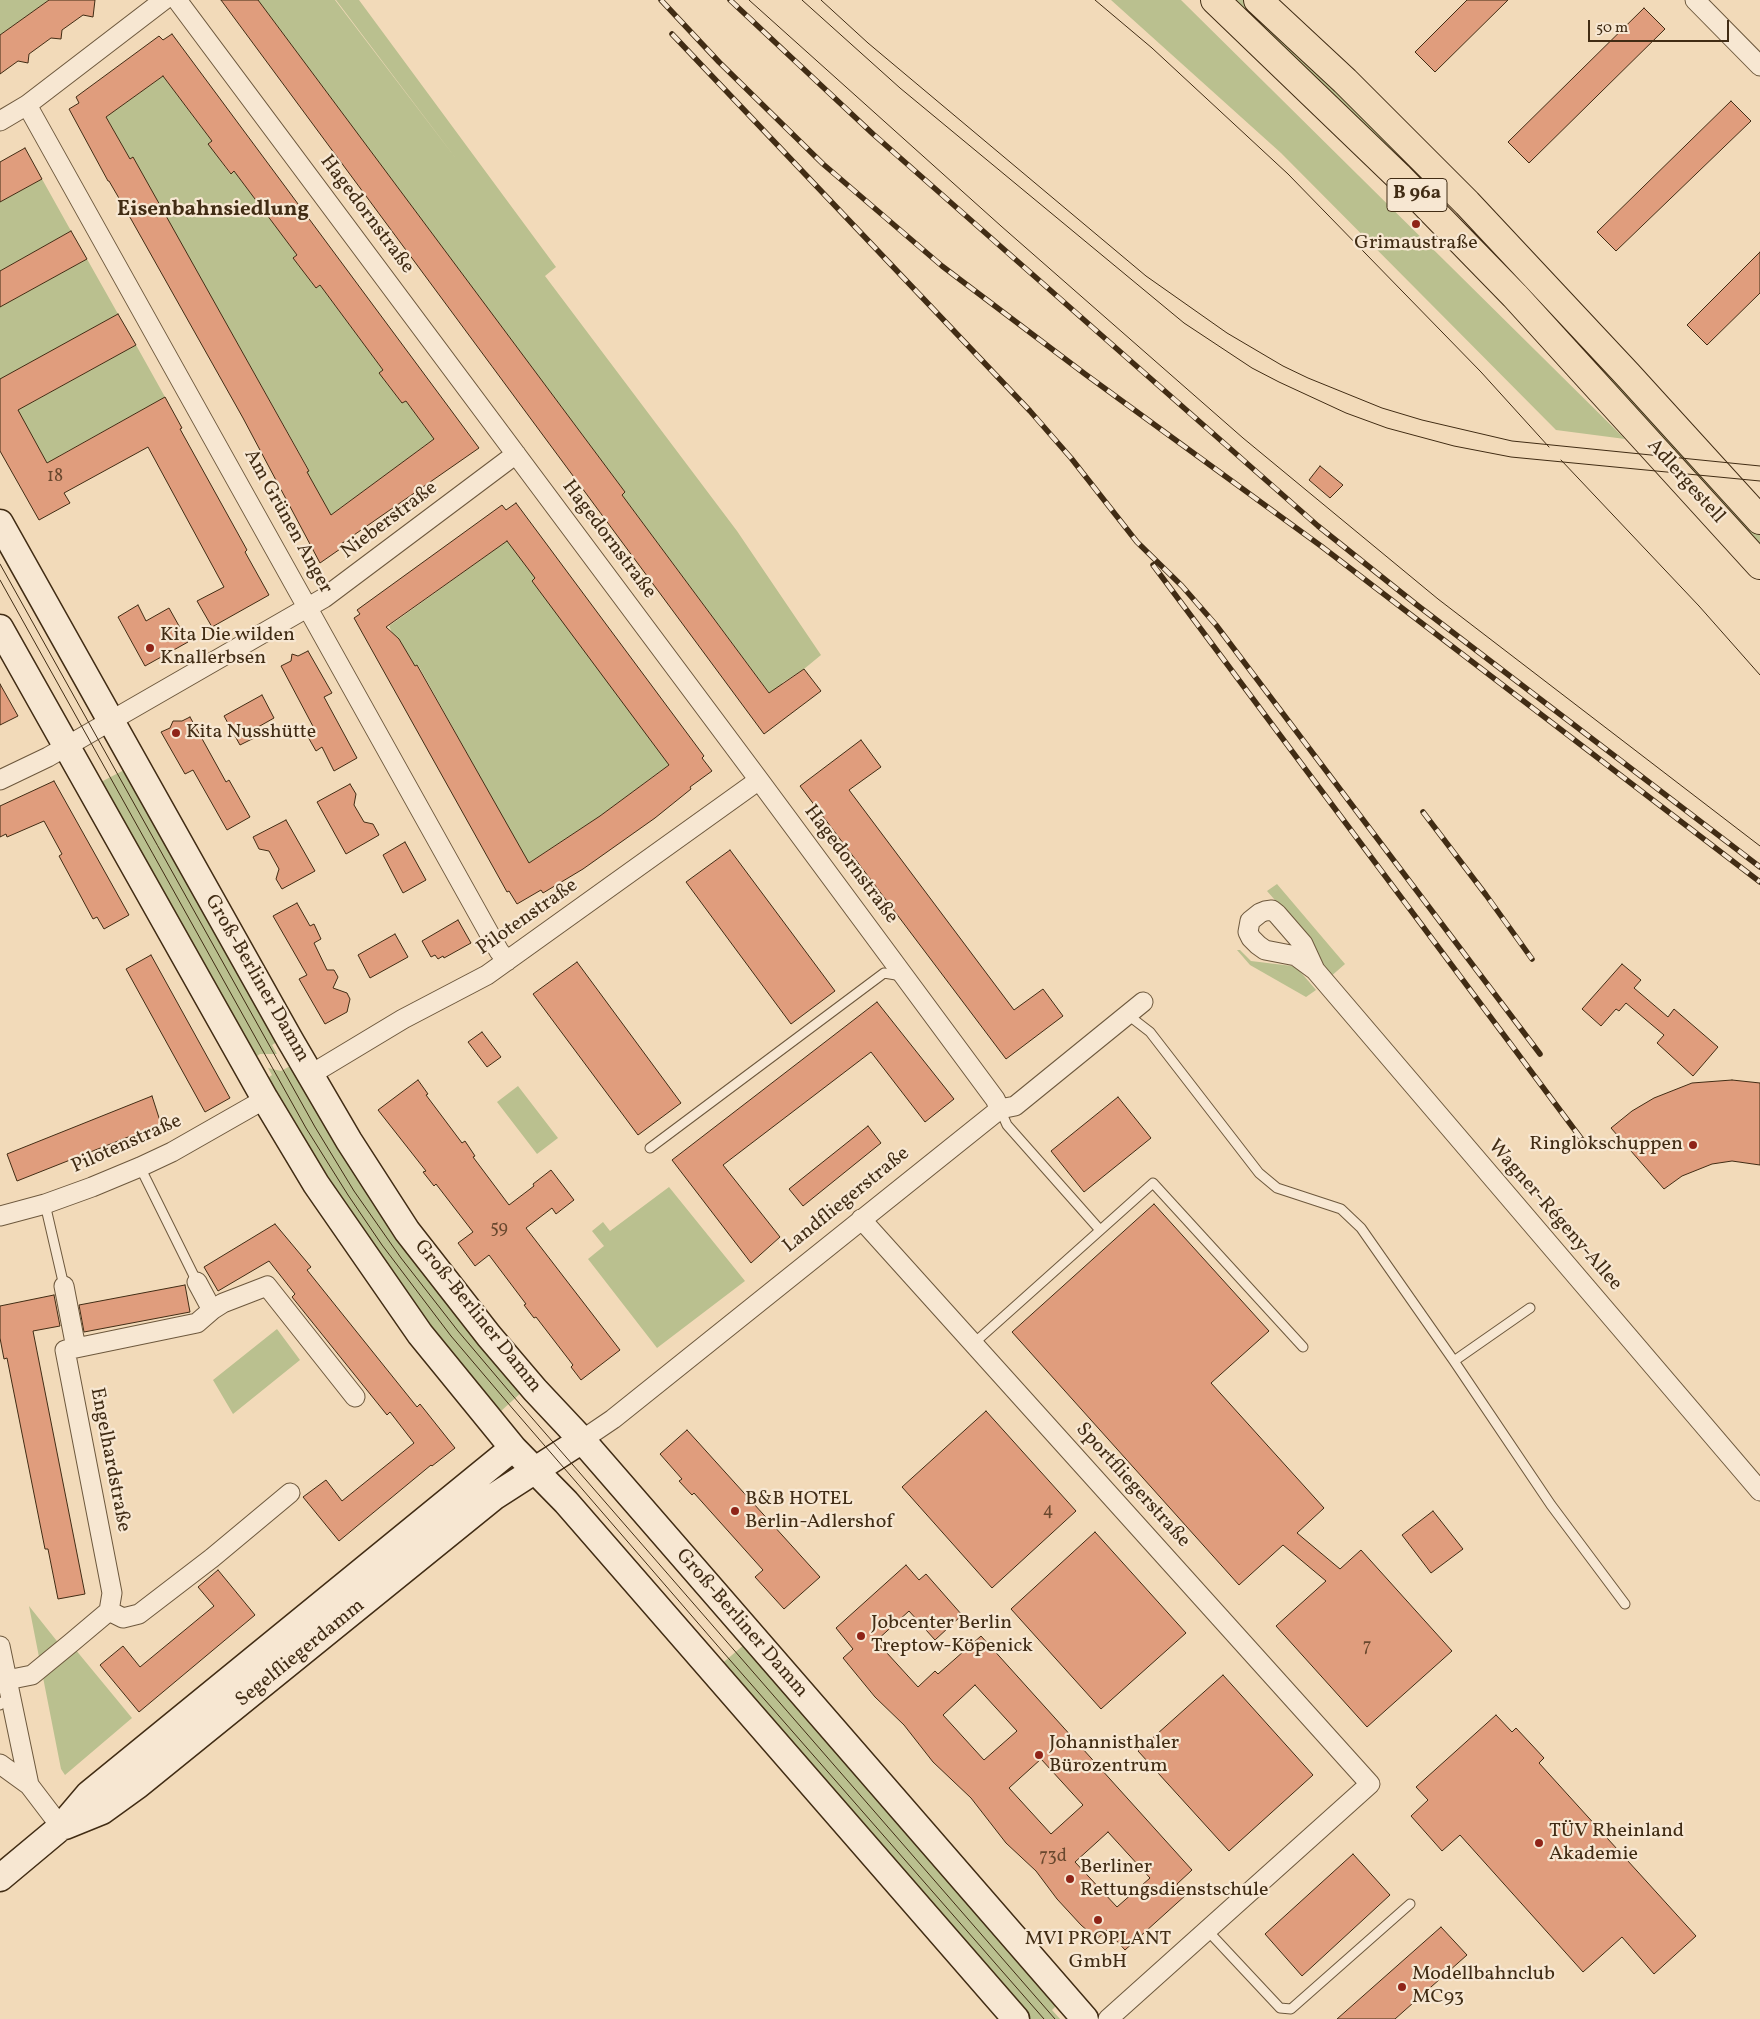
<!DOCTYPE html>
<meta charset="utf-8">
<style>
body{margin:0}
#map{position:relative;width:1760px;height:2019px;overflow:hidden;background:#f2dab9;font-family:Vollkorn,serif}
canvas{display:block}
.scale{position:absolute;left:1588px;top:20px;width:141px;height:22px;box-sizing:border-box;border:2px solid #412c14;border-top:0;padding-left:6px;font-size:15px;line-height:18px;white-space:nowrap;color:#412c14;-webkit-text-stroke:4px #f7e7d2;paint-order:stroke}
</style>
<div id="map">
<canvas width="1760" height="2019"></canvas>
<div class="scale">50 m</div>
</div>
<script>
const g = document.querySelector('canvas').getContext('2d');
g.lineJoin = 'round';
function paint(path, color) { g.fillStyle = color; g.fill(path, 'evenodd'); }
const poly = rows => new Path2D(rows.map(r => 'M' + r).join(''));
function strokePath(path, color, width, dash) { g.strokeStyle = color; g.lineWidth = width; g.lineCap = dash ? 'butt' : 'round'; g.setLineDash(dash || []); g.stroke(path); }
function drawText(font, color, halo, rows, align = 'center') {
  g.font = font + ' Vollkorn,serif'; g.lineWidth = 4.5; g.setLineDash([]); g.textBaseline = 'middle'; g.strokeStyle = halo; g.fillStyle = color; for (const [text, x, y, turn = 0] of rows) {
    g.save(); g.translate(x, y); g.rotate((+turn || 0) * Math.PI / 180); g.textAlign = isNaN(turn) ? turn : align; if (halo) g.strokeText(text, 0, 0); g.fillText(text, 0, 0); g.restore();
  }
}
paint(poly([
 [0,0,49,0,0,35],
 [258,0,335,0,457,160,336,0,359,0,556,267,545,276,737,531,821,655,804,669,782,683,783,685,770,694,622,495,625,492],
 [1111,0,1181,0,1625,439,1556,430,1281,153],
 [1227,0,1247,0,1434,189,1400,165],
 [163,76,212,141,209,144,230,174,234,171,297,255,294,258,316,288,320,285,383,370,379,373,402,403,406,401,434,439,331,515,307,472,309,470,133,158,130,159,106,117],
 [42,179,71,231,0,271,0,202],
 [1508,258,1760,533,1760,553,1499,267],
 [87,259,118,314,12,373,5,388,0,379,0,307],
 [136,345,165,397,59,456,53,474,10,397,31,403],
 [511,538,535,578,532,581,674,761,600,816,524,866,521,850,418,665,415,666,399,639,396,636,394,637,389,626],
 [128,768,280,1040,272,1045,277,1054,260,1054,253,1059,99,783],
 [1277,884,1345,964,1329,978,1314,945,1267,891],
 [1237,950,1240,950,1251,961,1292,966,1298,969,1316,990,1306,997,1250,965],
 [294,1064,524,1390,500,1412,445,1347,391,1277,265,1080,272,1075,268,1068,281,1071],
 [518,1086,558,1138,537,1154,497,1102],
 [669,1187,745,1281,657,1348,588,1259,604,1246,592,1231,603,1222,610,1231],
 [277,1329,300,1360,233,1414,213,1380],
 [29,1606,68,1655,75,1649,132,1718,65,1775,61,1769],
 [745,1644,1058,2004,1052,2010,1060,2019,1027,2019,719,1666]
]), '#bac08f');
const building = poly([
 [49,0,95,0,93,17,83,15,62,30,61,39,51,38,29,54,28,63,18,61,0,74,0,35,49,0],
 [221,0,258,0,625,492,622,495,769,693,804,669,821,691,764,734,221,0],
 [1467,0,1508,0,1435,72,1415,52,1467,0],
 [1644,8,1665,29,1529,163,1508,142,1644,8],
 [172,34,479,448,341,544,343,547,320,563,243,418,127,212,109,181,108,181,69,109,79,103,76,97,159,36,163,40,172,34],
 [163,76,212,141,208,144,231,174,234,171,297,255,293,258,316,288,320,285,383,370,379,373,402,403,406,401,434,439,331,515,307,472,309,471,133,157,130,159,106,117,163,76],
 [1731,101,1751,121,1616,251,1597,232,1731,101],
 [25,148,42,179,0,202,0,162,25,148],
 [71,231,87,259,0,307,0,271,71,231],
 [1760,252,1760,293,1707,345,1687,325,1760,252],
 [118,314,136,345,18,410,47,463,165,397,182,428,180,429,247,550,245,552,269,595,212,627,197,601,224,587,148,447,64,493,70,503,39,520,0,451,0,379,118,314],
 [1320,466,1343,485,1330,498,1309,480,1320,466],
 [516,503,704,756,702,758,712,771,690,787,691,789,655,818,583,869,543,893,541,890,517,904,509,891,507,892,497,874,354,618,360,614,357,610,502,505,506,510,516,503],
 [507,541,535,578,532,581,669,765,600,816,529,863,417,665,415,666,399,639,386,627,507,541],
 [138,605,146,621,169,608,188,642,145,666,118,617,138,605],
 [308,651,332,693,324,697,357,758,334,771,322,747,316,751,308,737,316,732,281,666,291,661,292,654,298,656,308,651],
 [0,684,18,716,0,725,0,684],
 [262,695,274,718,251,731,254,738,240,745,224,716,262,695],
 [190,717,226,782,229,780,250,817,227,830,193,770,185,774,161,732,170,728,173,721,182,721,190,717],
 [861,740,881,767,849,790,1014,1010,1043,989,1063,1016,1006,1059,800,786,861,740],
 [54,781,129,915,104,929,97,917,93,919,59,856,62,854,44,821,7,837,6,834,0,837,0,806,54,781],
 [350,784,356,794,354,805,364,822,373,824,379,835,346,854,317,802,350,784],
 [286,820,315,871,282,889,276,879,279,869,269,851,259,849,253,837,286,820],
 [405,842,426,880,403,893,383,855,405,842],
 [730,850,835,991,791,1024,686,882,730,850],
 [297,903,310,926,314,924,321,939,314,943,327,970,334,970,338,977,333,988,347,993,350,999,347,1012,325,1024,299,979,307,975,273,916,297,903],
 [458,920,471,943,444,958,443,956,438,959,435,955,431,957,422,941,458,920],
 [395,934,408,957,370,978,358,955,395,934],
 [151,955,230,1098,205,1112,126,969,151,955],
 [577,962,681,1103,638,1135,533,994,577,962],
 [1622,964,1641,980,1634,988,1668,1017,1674,1009,1718,1047,1693,1076,1657,1043,1664,1035,1626,1003,1619,1011,1616,1009,1601,1026,1582,1009,1622,964],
 [877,1002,954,1099,925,1122,871,1052,723,1165,780,1237,751,1263,672,1160,877,1002],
 [482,1032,501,1057,487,1067,468,1042,482,1032],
 [418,1080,428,1094,426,1095,462,1143,465,1141,475,1156,473,1157,509,1205,534,1186,533,1184,551,1170,574,1200,556,1214,552,1208,526,1228,620,1350,581,1380,571,1367,573,1365,536,1317,534,1318,524,1305,526,1304,489,1255,475,1266,458,1243,473,1232,436,1184,434,1186,423,1172,426,1171,378,1110,418,1080],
 [1732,1080,1760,1083,1760,1165,1732,1161,1712,1164,1682,1176,1664,1189,1611,1128,1632,1111,1654,1098,1692,1083,1732,1080],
 [152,1096,161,1124,17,1181,7,1154,152,1096],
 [1118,1097,1151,1138,1084,1192,1051,1151,1118,1097],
 [868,1126,881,1143,803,1206,789,1189,868,1126],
 [1154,1204,1269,1331,1211,1383,1324,1508,1297,1533,1340,1569,1361,1550,1452,1651,1367,1727,1276,1626,1326,1581,1283,1545,1239,1585,1012,1332,1154,1204],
 [275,1224,311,1267,307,1270,417,1407,420,1404,455,1448,432,1466,431,1465,339,1541,303,1497,326,1480,342,1501,414,1443,390,1412,387,1415,292,1297,295,1294,269,1261,218,1291,204,1267,275,1224],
 [185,1285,190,1312,84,1332,79,1305,185,1285],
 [54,1295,60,1326,33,1331,85,1594,58,1599,48,1549,45,1549,40,1524,7,1358,4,1359,0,1338,0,1306,54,1295],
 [986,1411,1076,1511,992,1588,902,1487,986,1411],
 [687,1430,820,1577,784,1609,755,1577,763,1570,694,1493,692,1495,679,1481,682,1479,660,1454,687,1430],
 [1433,1511,1463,1549,1431,1573,1402,1535,1433,1511],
 [1095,1532,1186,1633,1101,1709,1011,1609,1095,1532],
 [906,1565,919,1580,926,1574,962,1615,935,1640,909,1611,876,1641,918,1687,935,1671,938,1674,981,1636,1192,1870,1177,1884,1187,1894,1125,1950,1107,1930,1097,1939,1081,1925,1057,1899,1036,1871,1006,1843,971,1798,933,1762,904,1725,875,1697,843,1658,853,1649,836,1628,906,1565],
 [975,1685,1017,1731,984,1760,943,1715,975,1685],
 [1041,1759,1083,1805,1051,1834,1009,1788,1041,1759],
 [1108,1832,1150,1878,1117,1907,1075,1862,1108,1832],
 [218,1570,255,1615,139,1712,100,1665,123,1646,140,1667,214,1606,198,1587,218,1570],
 [1223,1675,1313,1775,1229,1851,1138,1751,1223,1675],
 [1496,1715,1512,1732,1516,1728,1544,1758,1539,1763,1696,1936,1654,1974,1622,1937,1583,1972,1460,1835,1442,1851,1411,1816,1428,1800,1416,1787,1496,1715],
 [1353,1854,1390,1895,1302,1976,1265,1934,1353,1854],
 [1441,1927,1467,1955,1395,2019,1337,2019,1441,1927]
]);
paint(building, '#e09d7d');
strokePath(building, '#412c14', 1);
const lane = poly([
 [1128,1015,1150,1032,1259,1173,1277,1188,1341,1209,1361,1228,1454,1361,1551,1505,1625,1604],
 [1000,1109,1007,1125,1100,1230],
 [650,1148,884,973,902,976],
 [140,1167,197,1282],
 [45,1204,64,1286],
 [973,1344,1153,1183,1303,1347],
 [1454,1361,1530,1308],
 [0,1705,10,1694],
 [1207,1930,1280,2008,1291,2009,1410,1904]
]);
const street = poly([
 [177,0,759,780,995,1099,1000,1109],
 [1695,0,1760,66],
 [27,105,499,951,507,961],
 [0,121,27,105,164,0],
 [0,780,48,757,324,598,516,454],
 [1315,970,1303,944,1277,914,1272,910,1265,911,1260,913,1250,921,1248,932,1251,938,1258,945,1265,950,1296,956,1315,970,1760,1491],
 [310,1075,403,1019,487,975,759,780],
 [0,1216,45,1204,92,1187,140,1167,172,1152,265,1099],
 [861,1219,1370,1784,1108,2019],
 [197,1282,212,1310,223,1303,267,1286,355,1397],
 [76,1348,197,1323,212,1310],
 [582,1440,613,1419,1000,1109,1015,1106,1143,1002],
 [109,1611,123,1618,139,1614,212,1558,290,1493],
 [0,1646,29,1785,61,1827],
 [7,1680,32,1675,71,1643,109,1611,112,1593,65,1350,76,1348,64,1286],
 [0,1764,29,1785]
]);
const secondary = poly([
 [0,523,290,1040,349,1141,407,1231,489,1336,535,1390,582,1440,1085,2019],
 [0,628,265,1099,316,1184,420,1334,513,1448,566,1502,1016,2019],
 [65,1826,102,1811,138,1785,495,1496,582,1440],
 [0,1878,61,1827,89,1794,513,1448]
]);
const primary = poly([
 [1215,0,1398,176,1515,296,1760,565],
 [1258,0,1345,81,1467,203,1628,375,1760,520]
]);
strokePath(lane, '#6d583d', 11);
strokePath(street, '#6d583d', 21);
strokePath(secondary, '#412c14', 29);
strokePath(primary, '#412c14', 30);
strokePath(lane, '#f7e7d2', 9);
strokePath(street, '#f7e7d2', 19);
strokePath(secondary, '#f7e7d2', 26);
strokePath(primary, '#f2dab9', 28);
strokePath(poly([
 [749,0,1001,226,1243,438,1438,599,1760,846],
 [802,0,900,88,1184,323,1252,368,1279,382,1346,413,1387,428,1454,446,1511,457,1760,481],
 [821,0,868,43,1146,276,1227,333,1283,366,1308,378,1382,408,1422,420,1512,441,1760,466],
 [1095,0,1152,48,1288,174,1481,372,1549,447],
 [1561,460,1699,606,1760,675],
 [0,564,315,1127,354,1191,401,1258,458,1331,519,1403,1055,2019],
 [0,580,306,1128,348,1195,382,1245,451,1336,513,1409,723,1652,1044,2019]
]), '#412c14', 1);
const rail = poly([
 [661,0,719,62,823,164,942,266,1085,374,1321,546,1760,882],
 [730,0,873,134,1318,526,1417,605,1760,867],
 [672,34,1030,411,1071,458,1137,542,1182,586,1216,625,1540,1054],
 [1153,565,1583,1141],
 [1423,812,1486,895,1532,959]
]);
strokePath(rail, '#412c14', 5.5);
strokePath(rail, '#f7e7d2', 4, [11]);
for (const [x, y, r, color] of [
 [1416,224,5,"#8f2418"],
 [150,648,5,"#8f2418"],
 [176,733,5,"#8f2418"],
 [1693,1145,5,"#8f2418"],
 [735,1511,5,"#8f2418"],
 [861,1636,5,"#8f2418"],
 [1039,1755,5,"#8f2418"],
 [1539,1843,5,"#8f2418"],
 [1070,1879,5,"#8f2418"],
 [1098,1920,5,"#8f2418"],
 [1402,1987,5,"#8f2418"]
]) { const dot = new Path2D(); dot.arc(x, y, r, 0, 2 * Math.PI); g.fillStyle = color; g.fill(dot); strokePath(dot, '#f7e7d2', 2); }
drawText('18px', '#69482e', null, [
 ["18",55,478],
 ["59",499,1230],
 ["4",1048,1512],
 ["7",1367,1648],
 ["73d",1053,1858]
]);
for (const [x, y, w] of [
 [1417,195,60]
]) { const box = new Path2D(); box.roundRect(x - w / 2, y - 16.5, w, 33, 4); g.fillStyle = '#f7e7d2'; g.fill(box); strokePath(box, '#412c14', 1); }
drawText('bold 19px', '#412c14', null, [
 ["B 96a",1417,195]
]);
drawText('20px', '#412c14', '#f7e7d2', [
 ["Hagedornstraße",366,215,53],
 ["Adlergestell",1685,482,48],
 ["Nieberstraße",390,521,-37],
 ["Am Grünen Anger",287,522,61],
 ["Hagedornstraße",608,540,53],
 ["Hagedornstraße",850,865,53],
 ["Pilotenstraße",528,918,-35],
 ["Groß-Berliner Damm",256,979,60],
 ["Pilotenstraße",127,1145,-24],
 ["Landfliegerstraße",847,1201,-39],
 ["Wagner-Régeny-Allee",1554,1216,49],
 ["Groß-Berliner Damm",477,1317,51],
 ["Engelhardstraße",109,1460,79],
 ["Sportfliegerstraße",1132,1486,48],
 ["Groß-Berliner Damm",741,1624,49],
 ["Segelfliegerdamm",301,1654,-39]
]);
drawText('20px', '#412c14', '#f7e7d2', [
 ["Grimaustraße",1416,244,"center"],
 ["Kita Die wilden",160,636],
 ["Knallerbsen",160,659],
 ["Kita Nusshütte",186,733],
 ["Ringlokschuppen",1683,1145,"right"],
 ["B&B HOTEL",745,1500],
 ["Berlin-Adlershof",745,1523],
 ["Jobcenter Berlin",871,1624],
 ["Treptow-Köpenick",871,1647],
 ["Johannisthaler",1049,1744],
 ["Bürozentrum",1049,1767],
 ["TÜV Rheinland",1549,1832],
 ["Akademie",1549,1855],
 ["Berliner",1080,1868],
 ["Rettungsdienstschule",1080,1891],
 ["MVI PROPLANT",1098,1940,"center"],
 ["GmbH",1098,1963,"center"],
 ["Modellbahnclub",1412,1975],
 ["MC93",1412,1998]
], 'left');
drawText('bold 21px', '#412c14', '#f7e7d2', [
 ["Eisenbahnsiedlung",213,211]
]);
</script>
